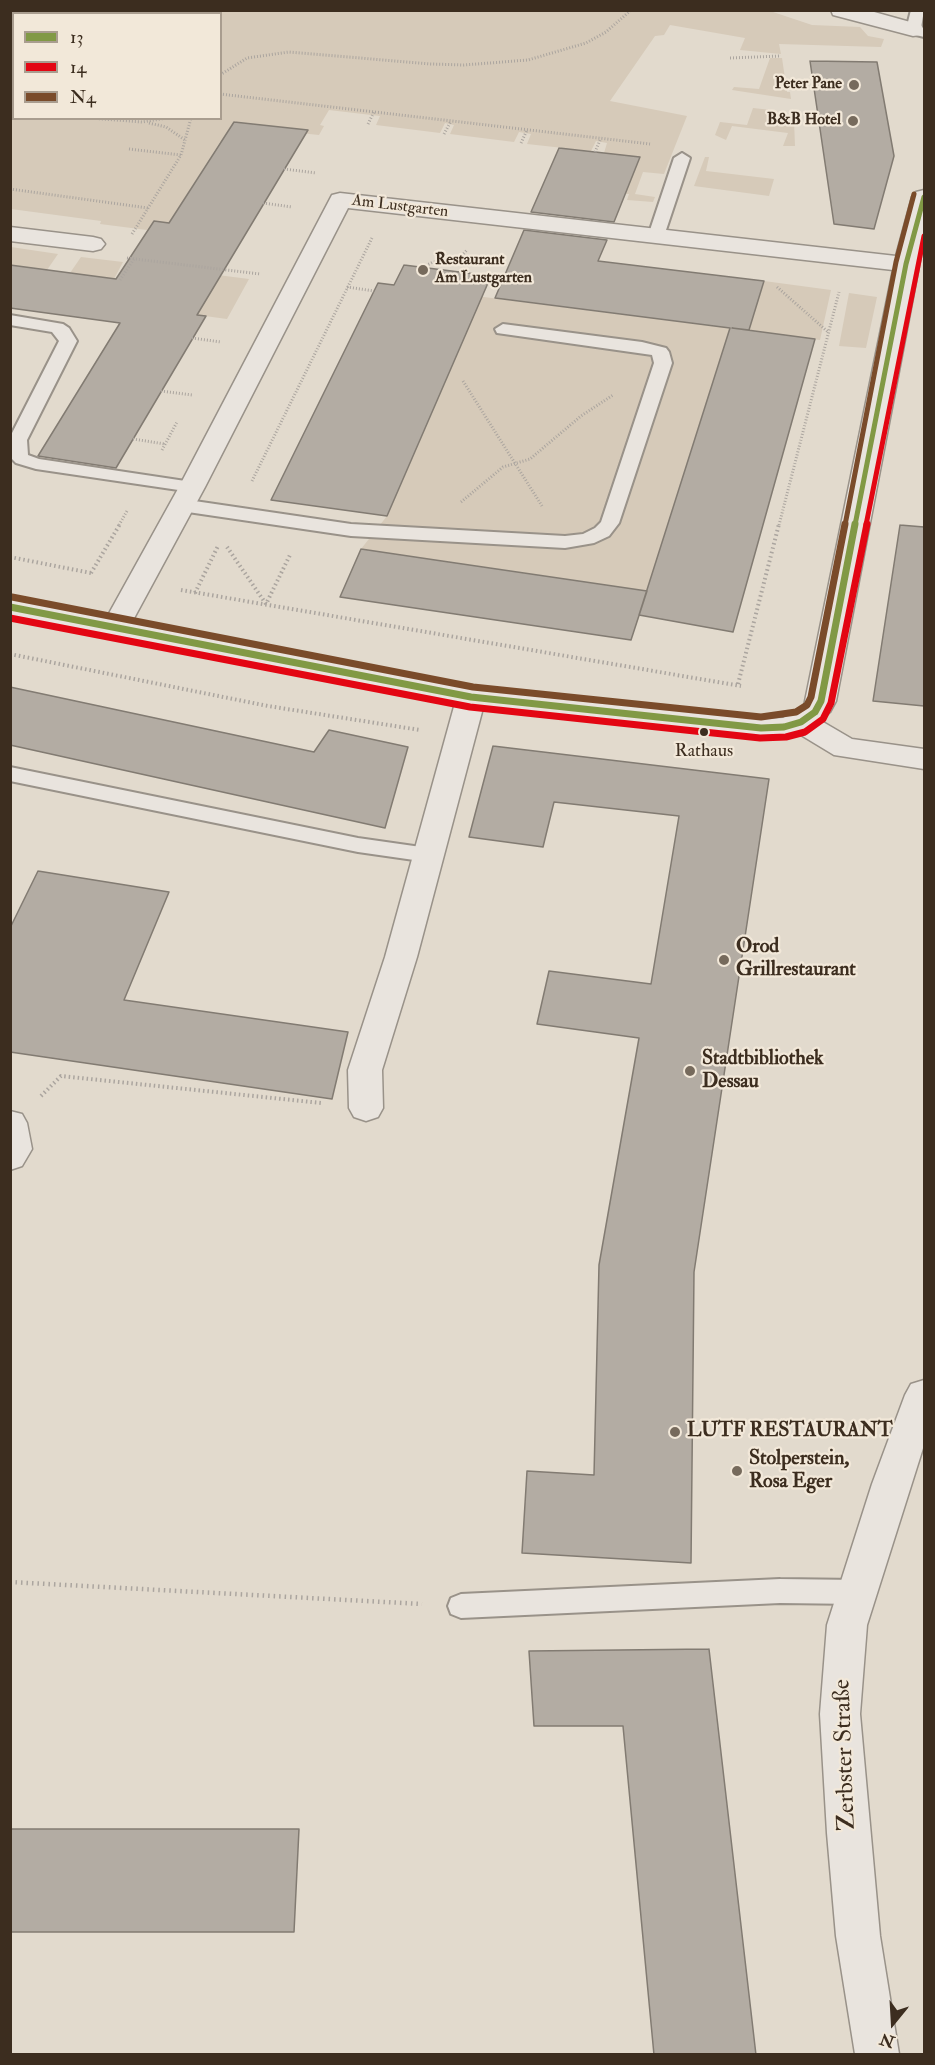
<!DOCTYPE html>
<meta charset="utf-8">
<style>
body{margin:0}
#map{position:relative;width:935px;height:2065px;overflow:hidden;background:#e2dacd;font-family:"IM FELL Double Pica",serif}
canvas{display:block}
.frame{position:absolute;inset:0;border:12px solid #3c2d1f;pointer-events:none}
.legend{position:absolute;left:12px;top:12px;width:210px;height:108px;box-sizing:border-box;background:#f2e8d9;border:2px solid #a99d8f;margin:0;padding:8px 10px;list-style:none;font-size:18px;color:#3c2d1f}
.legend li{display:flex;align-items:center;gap:12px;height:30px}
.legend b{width:30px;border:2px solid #a99d8f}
.north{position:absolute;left:863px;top:1993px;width:60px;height:60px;-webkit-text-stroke:4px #f2e8d9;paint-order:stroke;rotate:198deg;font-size:16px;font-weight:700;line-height:24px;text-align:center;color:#3c2d1f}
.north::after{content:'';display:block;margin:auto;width:21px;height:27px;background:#3c2d1f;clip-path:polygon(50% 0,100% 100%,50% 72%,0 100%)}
</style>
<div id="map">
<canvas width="935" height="2065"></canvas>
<div class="frame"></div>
<ul class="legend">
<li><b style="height:8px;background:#819945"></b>13</li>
<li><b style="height:8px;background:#e30613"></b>14</li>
<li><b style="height:8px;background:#7a4b2a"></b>N4</li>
</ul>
<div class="north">N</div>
</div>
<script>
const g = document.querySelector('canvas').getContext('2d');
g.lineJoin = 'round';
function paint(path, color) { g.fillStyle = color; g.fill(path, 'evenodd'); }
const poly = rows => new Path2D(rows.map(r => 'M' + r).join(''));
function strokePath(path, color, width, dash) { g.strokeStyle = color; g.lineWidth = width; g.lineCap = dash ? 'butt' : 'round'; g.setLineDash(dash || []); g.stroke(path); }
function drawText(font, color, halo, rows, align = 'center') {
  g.font = font + ' "IM FELL Double Pica",serif'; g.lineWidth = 4.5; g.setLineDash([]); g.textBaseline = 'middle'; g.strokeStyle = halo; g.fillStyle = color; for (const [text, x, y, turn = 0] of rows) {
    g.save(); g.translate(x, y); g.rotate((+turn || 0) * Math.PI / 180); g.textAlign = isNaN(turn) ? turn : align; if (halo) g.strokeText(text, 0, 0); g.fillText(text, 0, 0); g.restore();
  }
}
paint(poly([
 [767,10,812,25,860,27,868,36,884,39,881,47,779,44,781,54,740,50,745,38,670,25,664,35,655,36,610,101,687,116,664,174,643,172,635,194,655,197,653,202,627,200,629,194,625,194,640,158,604,153,607,143,596,141,591,151,527,144,531,134,519,132,514,142,450,134,454,125,445,123,440,133,376,125,380,116,329,110,320,125,324,126,319,135,253,128,254,124,234,122,228,131,230,142,220,142,169,223,154,221,147,230,100,224,101,221,11,209,11,70,13,69,14,118,220,118,220,14,167,13,175,11],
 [770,58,782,58,787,92,790,92,791,99,732,90,734,87,759,89],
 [753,108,771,110,769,117,794,120,795,146,783,146,788,133,732,126,726,140,715,135,720,122,747,125],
 [705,157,709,157,706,171,774,179,769,196,694,186],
 [11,247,58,254,47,270,11,265],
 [81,257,123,262,114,279,70,273],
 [155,267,249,279,227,319,190,314],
 [764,281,831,290,820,340,749,330],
 [849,293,877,297,866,348,839,346],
 [468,295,730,328,647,591,361,549,387,516,462,343]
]), '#d6cab9');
const building = poly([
 [810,61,877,62,894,156,874,229,834,224,810,61],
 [234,122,308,130,197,315,206,316,116,468,38,456,120,323,10,308,10,265,116,279,154,221,169,223,234,122],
 [559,148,640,157,614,222,531,212,559,148],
 [524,230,607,240,598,261,764,281,749,330,732,328,815,339,733,632,639,615,730,328,495,298,524,230],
 [404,265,491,276,387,516,271,500,378,283,394,285,404,265],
 [900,525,924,527,924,706,873,701,900,525],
 [361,549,442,561,647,591,631,640,340,597,361,549],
 [10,687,314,752,329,730,408,747,385,828,10,745,10,687],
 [493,746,769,779,694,1272,691,1563,522,1553,527,1471,594,1475,599,1265,639,1038,537,1024,549,971,651,984,679,816,554,802,543,847,469,837,493,746],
 [38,871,169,892,124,1000,348,1032,332,1099,10,1052,10,928,38,871],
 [709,1649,756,2055,654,2055,623,1726,534,1726,529,1651,709,1649],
 [10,1829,299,1829,294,1932,10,1932,10,1829]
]);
paint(building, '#b3aca3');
strokePath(building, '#827b72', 1.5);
const service = poly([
 [911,10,924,10,921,28,924,29,924,37,908,33,906,30,911,10],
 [682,153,690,158,664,236,656,241,650,239,648,236,674,158,682,153],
 [10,315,63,324,69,328,77,341,27,440,28,455,39,459,192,482,201,487,198,491,192,492,36,469,16,463,10,457,10,437,59,341,52,332,10,325,10,315],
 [503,324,642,342,666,348,669,352,672,363,619,523,609,536,594,543,565,548,351,536,181,511,172,505,181,499,351,524,565,536,583,534,595,528,601,522,654,363,652,355,497,333,495,329,503,324],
 [10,767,358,838,428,848,435,850,439,855,435,860,428,862,358,852,10,781,10,767],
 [780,1579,858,1580,868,1584,871,1592,868,1600,858,1604,780,1603,461,1618,451,1614,448,1606,451,1598,461,1594,780,1579]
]);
const pedestrian = poly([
 [831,10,867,10,921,25,924,30,921,35,913,36,833,15,831,10],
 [801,713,811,715,852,739,924,749,924,769,834,755,791,729,786,722,791,715,801,713],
 [924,1380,924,1445,867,1625,860,1714,880,1936,899,2054,855,2054,836,1936,827,1833,820,1714,827,1625,872,1484,905,1395,911,1384,924,1380]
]);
const minor = poly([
 [924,190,924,240,836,701,830,712,811,729,784,736,761,737,483,708,417,957,382,1070,383,1108,378,1117,366,1121,354,1117,349,1108,348,1070,385,957,455,703,10,616,10,598,107,617,179,487,332,195,340,193,896,256,912,197,916,192,924,190],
 [348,208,893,270,804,706,783,718,761,719,471,688,132,622,205,487,348,208],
 [10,227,93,237,101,239,105,244,101,249,93,251,10,241,10,227],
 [10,1111,22,1114,27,1123,32,1149,22,1166,10,1170,10,1111]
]);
const primary = poly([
 [92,10,118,10,116,14,90,14,92,10],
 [10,37,14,37,14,50,10,50,10,37]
]);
strokePath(service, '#999289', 4);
strokePath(pedestrian, '#999289', 3);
strokePath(minor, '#999289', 3);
strokePath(primary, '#827b72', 3);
strokePath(poly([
 [145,14,153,10],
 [730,58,781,56],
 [220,75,247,58,289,52,431,64,464,65,528,60,586,43,606,32,631,10],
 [220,94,650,144],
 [10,111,14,112],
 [90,118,142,122,167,118],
 [149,123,166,127,185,140],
 [368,124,374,112],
 [444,134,451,121],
 [521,143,527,130],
 [129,149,181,155],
 [595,152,601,138],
 [284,169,316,173],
 [10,189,148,208],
 [263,203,292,207],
 [132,234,181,155,191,118],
 [127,258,260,274],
 [423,267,433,262,457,261,467,250],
 [120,280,134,259],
 [347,287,374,291],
 [777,287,828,332],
 [192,338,221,342],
 [463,381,542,506],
 [161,391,192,395],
 [133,439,165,444],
 [162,450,177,422],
 [252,481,372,238],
 [461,502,503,467,530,459,581,416,613,395],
 [119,525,127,511],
 [779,525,839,292]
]), '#aba59f', 3, [1, 2]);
strokePath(poly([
 [227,547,266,604,290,555],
 [10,557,91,573],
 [91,573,120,524],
 [181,590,741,686],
 [195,593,218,546],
 [10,654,268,706,420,730],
 [738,684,779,524],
 [41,1096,61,1076,321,1103]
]), '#aba59f', 4, [1.5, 3]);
strokePath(poly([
 [10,1582,422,1604]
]), '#aba59f', 4.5, [1.5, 4]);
paint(service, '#e9e4de');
paint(pedestrian, '#e9e4de');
paint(minor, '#e9e4de');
paint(primary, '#e5e0d9');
strokePath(poly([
 [855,525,906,264,924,197]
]), '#819945', 5);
strokePath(poly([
 [10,607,471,697,761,728,784,727,801,722,815,712,821,701,855,524]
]), '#819945', 7);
strokePath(poly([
 [866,525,924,236]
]), '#e30613', 5);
strokePath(poly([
 [10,618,470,707,760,738,786,737,805,732,823,719,831,703,867,524]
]), '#e30613', 7);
strokePath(poly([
 [845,525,896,262,914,194]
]), '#7a4b2a', 5);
strokePath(poly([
 [12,597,473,687,761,717,796,712,807,705,811,697,845,524]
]), '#7a4b2a', 7);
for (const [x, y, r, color] of [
 [854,85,6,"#766a5c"],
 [853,121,6,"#766a5c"],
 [423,270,6,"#766a5c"],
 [704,732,5,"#3c2d1f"],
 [724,960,6,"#766a5c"],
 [690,1071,6,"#766a5c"],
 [675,1432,6,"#766a5c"],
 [737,1471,6,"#766a5c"]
]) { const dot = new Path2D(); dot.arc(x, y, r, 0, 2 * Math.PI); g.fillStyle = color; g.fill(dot); strokePath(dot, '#f2e8d9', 2); }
drawText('bold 16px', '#3c2d1f', '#f2e8d9', [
 ["Peter Pane",842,85],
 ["B&B Hotel",841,121],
 ["Restaurant",435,261,"left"],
 ["Am Lustgarten",435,279,"left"]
], 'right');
drawText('16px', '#3c2d1f', '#f2e8d9', [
 ["Am Lustgarten",400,207,7]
]);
drawText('18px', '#3c2d1f', '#f2e8d9', [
 ["Rathaus",704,752]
]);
drawText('bold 20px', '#3c2d1f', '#f2e8d9', [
 ["Orod",736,948],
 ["Grillrestaurant",736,971],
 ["Stadtbibliothek",702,1060],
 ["Dessau",702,1083],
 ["LUTF RESTAURANT",687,1432],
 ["Stolperstein,",749,1460],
 ["Rosa Eger",749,1483]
], 'left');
drawText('24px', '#3c2d1f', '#f2e8d9', [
 ["Zerbster Straße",846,1755,-92]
]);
</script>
